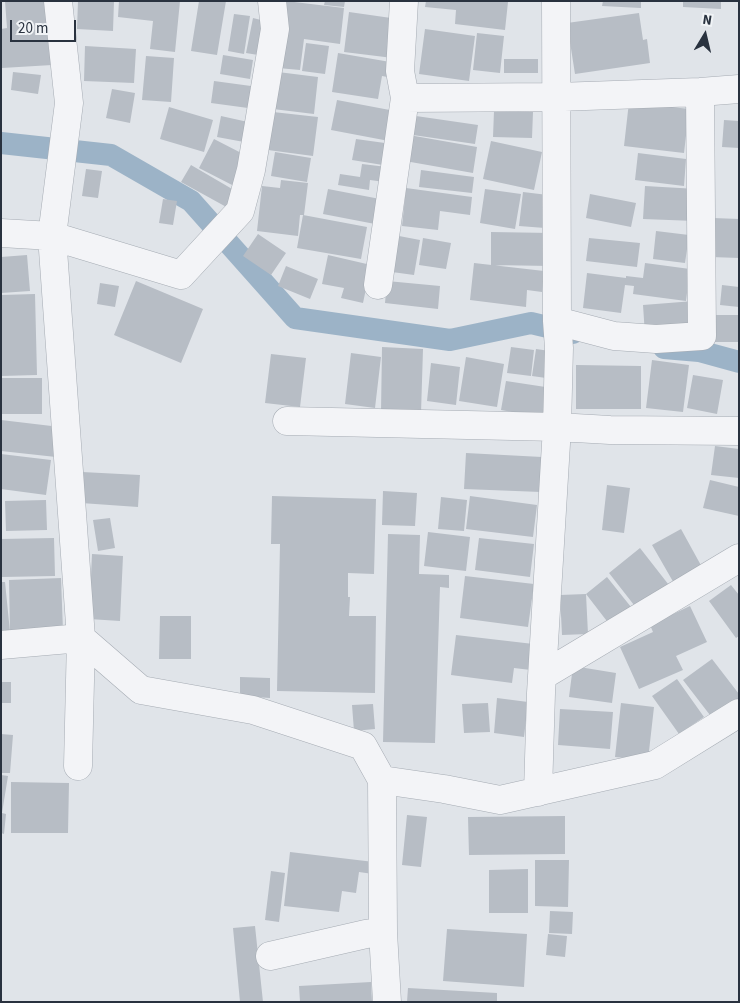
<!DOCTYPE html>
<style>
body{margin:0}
#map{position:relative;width:740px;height:1003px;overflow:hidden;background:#e0e4e9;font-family:"Source Sans 3",sans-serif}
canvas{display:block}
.frame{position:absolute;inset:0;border:2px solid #29323f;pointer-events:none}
.north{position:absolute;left:680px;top:10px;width:50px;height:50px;-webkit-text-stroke:4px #f0f3f6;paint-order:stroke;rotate:9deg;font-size:14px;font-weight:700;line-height:20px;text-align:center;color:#29323f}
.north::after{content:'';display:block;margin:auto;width:18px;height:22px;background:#29323f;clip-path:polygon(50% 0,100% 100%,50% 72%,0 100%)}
.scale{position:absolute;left:10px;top:20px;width:66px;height:22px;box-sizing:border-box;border:2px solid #29323f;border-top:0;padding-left:6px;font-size:15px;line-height:18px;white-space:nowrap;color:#29323f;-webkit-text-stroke:4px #f0f3f6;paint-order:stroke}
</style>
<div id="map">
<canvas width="740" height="1003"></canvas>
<div class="frame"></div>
<div class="north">N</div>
<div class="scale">20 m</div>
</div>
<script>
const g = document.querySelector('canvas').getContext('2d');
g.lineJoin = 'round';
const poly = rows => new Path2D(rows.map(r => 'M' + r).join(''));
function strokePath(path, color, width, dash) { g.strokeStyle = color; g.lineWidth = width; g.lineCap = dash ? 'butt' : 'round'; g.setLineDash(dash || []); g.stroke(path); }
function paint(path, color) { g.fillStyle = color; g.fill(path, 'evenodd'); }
strokePath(poly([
 [1,143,111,155,191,201,295,318,450,340,531,323,573,333],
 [664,348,699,351,739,362]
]), '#9cb3c7', 22);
paint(poly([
 [5,1,48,1,52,65,2,68,1,29,7,28],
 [78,1,114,1,113,31,77,29],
 [119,1,180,1,175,52,150,49,153,21,118,17],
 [199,1,226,1,217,55,191,51],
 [286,1,344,8,340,44,304,39,300,70,278,68],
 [325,1,345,1,344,7,324,5],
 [426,1,508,2,505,30,455,24,456,10,425,7],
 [603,1,641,1,641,8,602,6],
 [683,1,721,1,721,9,683,7],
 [349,12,398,19,393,58,344,52],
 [639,13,643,40,647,39,650,63,575,74,567,23],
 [234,14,250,16,244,54,228,51],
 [253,18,265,21,258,55,246,53],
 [425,29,475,36,469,81,419,74],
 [477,33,504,36,500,73,473,70],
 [306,43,329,46,325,74,302,71],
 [85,46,136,49,134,83,84,81],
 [338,53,396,63,393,78,382,76,378,99,332,92],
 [223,55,253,60,250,79,220,74],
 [146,56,174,58,171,102,142,100],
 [504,59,538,59,538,73,504,73],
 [13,72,41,75,38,94,11,90],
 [278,72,318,77,314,114,273,109],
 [214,81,251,86,248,108,211,103],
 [112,89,135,93,130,123,106,118],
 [337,100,395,111,389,141,331,130],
 [629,102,689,109,684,153,624,146],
 [169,107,213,120,204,152,160,139],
 [494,111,533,112,532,138,493,137],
 [273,112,318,117,313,156,268,150],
 [221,116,248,122,244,142,217,137],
 [416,116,478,125,475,144,413,135],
 [724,120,739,121,739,148,722,147],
 [409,135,477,147,473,173,405,161],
 [214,139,249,157,234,186,199,168],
 [356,139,392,144,389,166,352,160],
 [491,141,542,152,534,190,483,179],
 [275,152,311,158,307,182,271,176],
 [638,153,686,159,684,186,635,180],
 [362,164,387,167,385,182,370,180,369,190,338,185,340,174,360,177],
 [191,165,239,193,230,209,181,182],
 [86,169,102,171,98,198,82,196],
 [421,170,474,177,472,193,419,187],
 [281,180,308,183,304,215,300,215,298,236,257,231,262,186,280,188],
 [645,186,697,189,695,221,643,219],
 [406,188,472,197,470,215,440,211,438,230,402,226],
 [328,189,380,199,375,224,323,214],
 [485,189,521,194,515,229,480,223],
 [523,192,548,195,545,228,519,226],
 [590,194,636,203,631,227,586,218],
 [163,199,177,201,173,225,159,223],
 [303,215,367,227,361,259,297,248],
 [713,218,739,219,739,258,711,257],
 [656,231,689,235,685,263,653,259],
 [491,232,551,233,551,266,491,265],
 [258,234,286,253,271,275,243,256],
 [399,236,420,240,414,275,392,272],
 [423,238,451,243,446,269,419,265],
 [589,238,640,243,637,267,586,261],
 [27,255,30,291,1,293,1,257],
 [328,255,371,265,363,303,341,298,344,288,322,284],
 [474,263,544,271,542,292,527,290,526,307,470,300],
 [645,263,690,269,686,301,633,294,634,286,625,285,621,313,583,308,587,273,626,278,626,276,643,278],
 [286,266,318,279,310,299,278,286],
 [136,281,203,309,181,363,114,335],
 [387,281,440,286,438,309,385,303],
 [100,283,119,286,115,307,97,304],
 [722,285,739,287,739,307,720,305],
 [35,294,37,375,1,376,1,295],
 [694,301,696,332,645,335,643,305],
 [715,315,739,315,739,342,715,342],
 [382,347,423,349,421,413,381,412],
 [511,347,534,350,531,376,507,373],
 [536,349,550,351,546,378,532,376],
 [351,353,381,357,375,408,345,404],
 [271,354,306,358,300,407,265,403],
 [466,357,504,364,497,407,459,401],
 [652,360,689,365,683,412,646,408],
 [431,363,460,367,456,405,427,401],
 [576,365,641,366,641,409,576,409],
 [693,375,723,380,717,414,687,408],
 [1,378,42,378,42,414,1,414],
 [506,381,552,388,547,418,501,410],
 [1,420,60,427,56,457,1,451],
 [715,446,739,449,739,478,711,475],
 [466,453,542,457,541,492,464,489],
 [1,454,51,460,46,495,1,489],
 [82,472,140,475,138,507,81,503],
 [710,480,739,487,739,516,703,508],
 [607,485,630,488,624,533,602,530],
 [383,491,417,493,415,526,382,525],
 [272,496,376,499,374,574,348,573,348,597,350,597,349,616,376,616,375,693,277,691,280,544,271,544],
 [470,496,537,505,533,537,466,529],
 [441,497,467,500,464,531,438,529],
 [46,500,47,530,6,531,5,501],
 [110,518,115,548,98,551,93,520],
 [681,529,703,569,675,585,652,545],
 [428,532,470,537,466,571,424,566],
 [388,534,420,535,419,574,449,575,449,588,440,587,435,743,383,742],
 [54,538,55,576,2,577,1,539],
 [479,538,534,544,530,577,475,570],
 [640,548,672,589,641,614,609,573],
 [92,554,123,556,120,621,89,619],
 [465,576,534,584,528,627,460,618],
 [607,577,635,612,613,629,586,594],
 [61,578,63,631,10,632,9,580],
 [1,582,5,582,10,632,1,633],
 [731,585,739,595,739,636,736,638,709,601],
 [586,594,588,634,562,635,560,595],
 [690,606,707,642,676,656,683,670,639,689,620,647,653,632,650,625],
 [160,616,191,616,191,659,159,659],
 [456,635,542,645,539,671,514,668,512,683,451,675],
 [712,659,739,694,739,699,713,719,683,680],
 [573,666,616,673,612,703,569,697],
 [240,677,270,678,270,698,240,696],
 [677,679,704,717,679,734,652,696],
 [1,682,11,682,11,703,1,703],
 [497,698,528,702,524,737,494,733],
 [488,703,490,732,464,733,462,704],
 [621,703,654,707,648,760,615,757],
 [373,704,375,729,354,731,352,705],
 [560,709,613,712,610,749,558,745],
 [1,734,13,735,10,773,1,773],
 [1,775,8,776,2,813,6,814,4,834,1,833],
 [11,782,69,783,68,833,11,833],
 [407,815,427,817,421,867,402,865],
 [565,816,565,854,469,855,468,817],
 [290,852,374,862,373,874,359,872,356,893,342,891,339,912,284,906],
 [535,860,569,860,568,907,535,906],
 [528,869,528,913,489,913,489,870],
 [271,871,285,873,279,922,265,920],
 [550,911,573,912,572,934,549,933],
 [255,926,263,1002,240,1002,233,928],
 [447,929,527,934,524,987,443,981],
 [548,934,567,936,565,957,546,955],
 [371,982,372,1002,300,1002,299,986],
 [408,988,497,993,497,1002,407,1002]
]), '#b7bdc5');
const minor = poly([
 [58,1,69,103,52,236,181,275,240,211,251,170,275,29,272,1],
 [405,98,557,97,700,92,739,89],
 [1,233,52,236,81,638,1,645],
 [378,285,405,98,400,71,404,1],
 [557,321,614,336,656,339,702,336,700,92],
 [287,421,557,427,610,430,739,431],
 [81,638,141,690,253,710,363,746,382,780],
 [542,676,739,558],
 [78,766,81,638],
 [538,792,541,693,557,427,559,348,557,321,556,1],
 [270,956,366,934,383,932],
 [387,1002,383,932,382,780,444,789,500,800,655,765,739,713]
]);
strokePath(minor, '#a5abb3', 29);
strokePath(minor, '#f3f4f7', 28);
</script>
